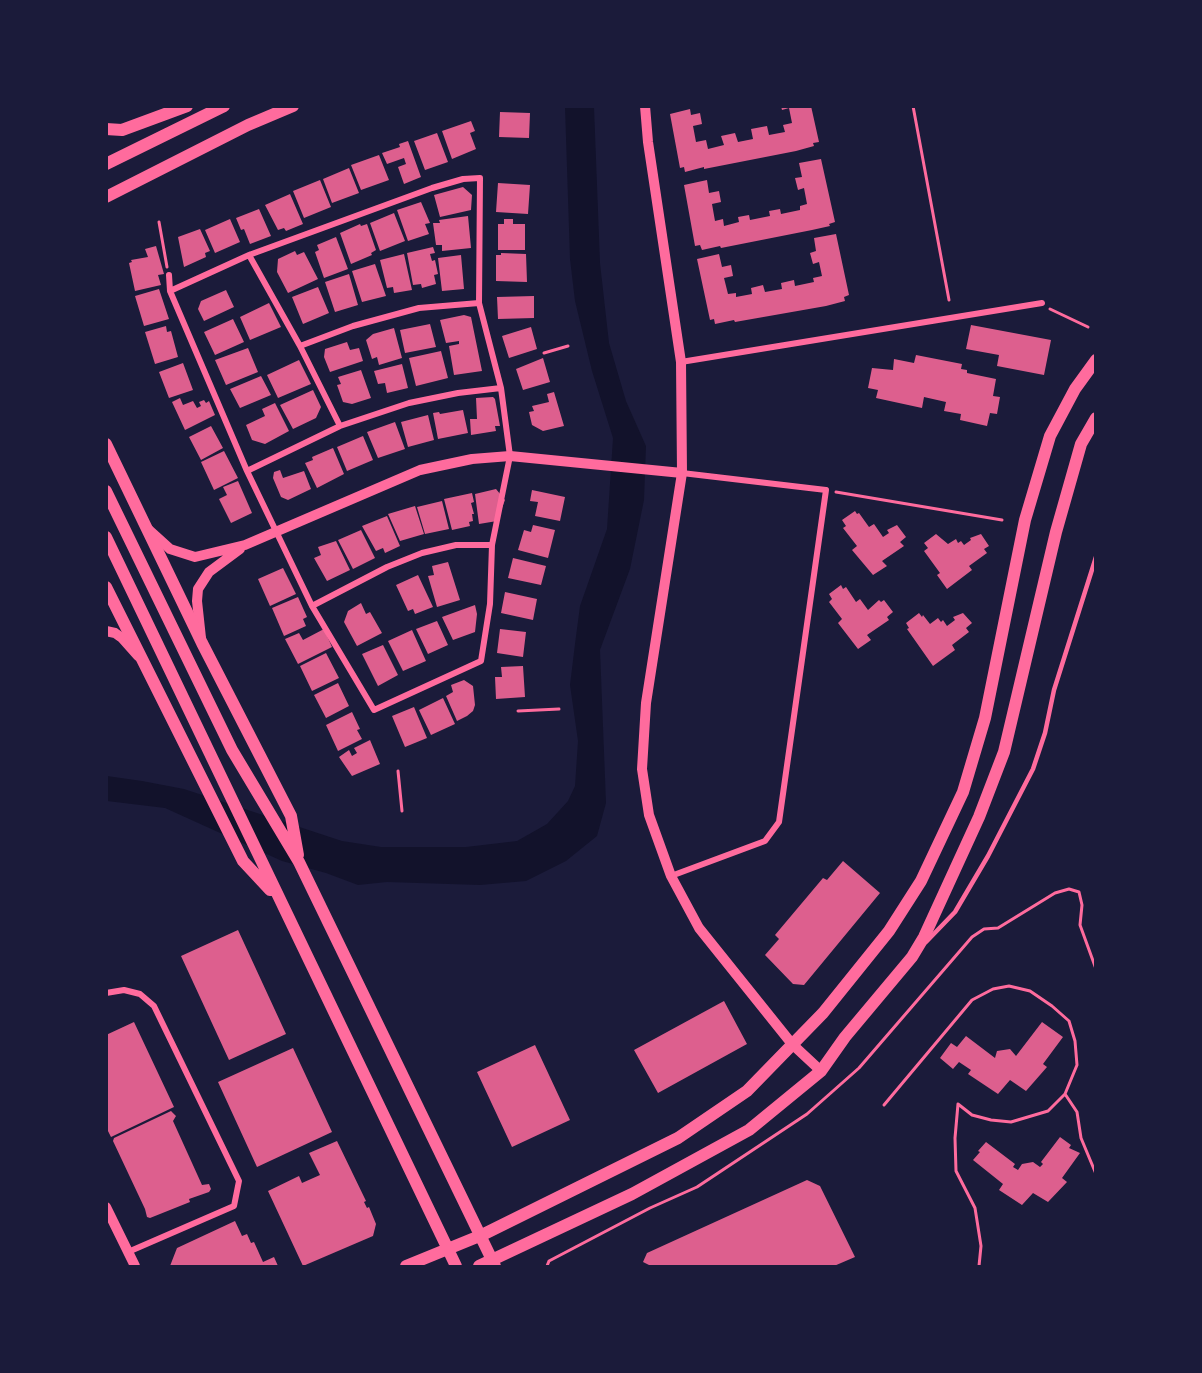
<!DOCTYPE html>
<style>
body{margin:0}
#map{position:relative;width:1202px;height:1373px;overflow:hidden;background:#1b1b3a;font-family:Merriweather,serif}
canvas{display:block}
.frame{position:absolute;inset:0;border:108px solid #1b1b3a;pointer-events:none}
</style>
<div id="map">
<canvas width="1202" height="1373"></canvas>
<div class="frame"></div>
</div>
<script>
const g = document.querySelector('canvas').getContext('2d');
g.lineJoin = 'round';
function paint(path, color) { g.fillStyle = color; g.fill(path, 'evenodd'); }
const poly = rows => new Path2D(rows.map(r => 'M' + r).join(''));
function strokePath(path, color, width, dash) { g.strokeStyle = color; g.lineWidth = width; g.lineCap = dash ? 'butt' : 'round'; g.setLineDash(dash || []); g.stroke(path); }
paint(poly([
 [565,107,594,107,600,263,609,343,626,401,646,446,644,500,630,569,600,650,606,803,597,836,566,861,526,881,480,885,387,882,358,885,326,873,282,861,165,808,107,801,107,776,142,781,184,789,342,841,381,847,466,847,517,841,547,824,568,801,575,786,578,741,570,685,575,644,580,606,607,529,613,438,592,371,575,301,570,259]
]), '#12122b');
paint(poly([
 [781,106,811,106,819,142,813,143,814,146,796,151,704,169,704,167,685,172,684,167,680,168,670,114,690,109,691,115,700,113,702,124,693,126,696,142,706,140,708,149,724,145,721,136,735,133,738,142,753,139,751,129,767,126,769,135,785,132,783,125,792,123,789,108,782,110],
 [500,112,530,113,529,138,499,137],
 [471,121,475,131,470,133,476,149,452,159,442,131],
 [437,133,448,162,425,170,414,141],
 [408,141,421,177,404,184,398,167,406,164,404,158,387,164,382,153,400,147,399,144],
 [379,155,389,180,361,190,351,165],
 [821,159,835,222,829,224,830,226,812,230,721,248,720,246,702,250,700,245,695,246,684,185,707,180,709,193,719,191,721,202,712,204,715,221,723,219,724,226,739,222,738,217,749,215,750,220,770,216,769,211,780,209,781,214,800,210,800,206,807,204,804,188,798,190,795,178,802,177,799,163],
 [349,168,359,193,332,203,323,179],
 [320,180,331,207,304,218,293,191],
 [498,183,530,185,528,214,496,212],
 [463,187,472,195,471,210,440,217,434,195],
 [290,194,303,224,286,231,284,228,278,230,265,205],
 [421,202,430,223,425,224,429,234,408,241,397,210],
 [259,209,271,236,250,244,244,229,241,230,236,218],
 [394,213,405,241,380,251,370,223],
 [468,216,471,248,442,251,442,245,436,245,433,223,440,223,439,220],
 [230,219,240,242,215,253,205,230],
 [504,219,513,219,513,224,525,224,525,250,498,250,498,224,504,224],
 [360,224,361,226,367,224,376,250,371,253,372,255,351,264,340,233],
 [200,229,210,251,205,253,206,257,184,267,178,237],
 [836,234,849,295,844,297,845,301,826,306,735,322,734,320,715,324,714,319,710,320,697,259,719,254,722,267,731,265,733,276,724,278,728,294,736,293,736,297,752,294,751,288,763,285,765,292,782,289,781,283,794,280,795,286,814,282,813,278,822,276,819,262,813,264,810,253,816,251,814,238],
 [336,237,348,269,324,278,315,252,319,250,317,245],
 [156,246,164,274,158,275,161,285,135,291,129,263,132,262,131,260,148,257,145,249],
 [433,247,435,253,430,254,432,261,435,260,438,274,434,275,436,284,422,288,421,284,413,285,407,253],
 [295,251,297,255,304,252,318,279,288,293,277,272,278,259],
 [501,253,526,254,527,282,496,281,496,255,501,255],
 [404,254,412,290,394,293,393,287,387,288,380,260],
 [461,255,464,289,442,291,438,258],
 [375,264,386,296,362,302,352,271],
 [349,274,358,305,335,312,325,282],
 [318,287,329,313,303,324,292,297],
 [159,289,169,319,144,326,135,296],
 [226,290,234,307,204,321,198,309,201,301],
 [534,296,534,318,498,319,497,297],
 [269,303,281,327,250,340,240,317],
 [464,315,471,317,482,371,454,375,449,346,459,344,459,341,446,343,440,320],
 [233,319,244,342,215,355,204,332],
 [430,324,436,347,405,353,400,330],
 [971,325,1051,340,1044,375,997,366,999,355,966,349],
 [166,326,167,332,171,331,178,357,155,364,145,332],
 [531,327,537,349,509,358,502,336],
 [394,328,402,358,379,365,377,357,372,359,366,340,373,334],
 [347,342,350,350,359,348,363,361,330,372,324,357,325,349],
 [248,348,258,372,226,385,215,360],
 [441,351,448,378,416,386,409,358],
 [916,355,962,364,961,369,967,370,967,373,996,379,993,396,1000,397,997,414,990,413,987,426,960,420,961,414,944,411,946,402,924,397,922,408,876,398,878,390,868,388,872,368,893,370,894,359,914,363],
 [543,358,550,382,523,390,516,369],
 [299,360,311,384,278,398,267,375],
 [183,363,193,390,169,398,159,372],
 [402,364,408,388,387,393,385,383,378,384,374,371],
 [361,370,371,398,352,404,343,402,337,385,341,384,338,377],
 [261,376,271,395,240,408,230,389],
 [313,390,321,407,316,418,293,429,280,405],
 [554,392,564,426,543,431,532,425,529,412,534,411,532,406,549,402,547,394],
 [493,397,495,399,500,426,495,426,496,431,471,435,470,419,477,419,476,398],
 [180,398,183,405,193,401,197,408,201,406,199,402,204,400,206,403,209,401,215,415,185,430,172,402],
 [275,403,289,431,265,444,252,440,246,425,265,416,262,409],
 [463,410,468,433,438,439,433,413,439,412,440,414],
 [428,415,434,440,408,447,401,422],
 [395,422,405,449,378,458,367,432],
 [211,426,223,448,201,460,189,437],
 [363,436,373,460,347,471,337,447],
 [333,448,344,474,317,488,305,463,313,460,312,457],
 [224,451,238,478,214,490,201,462],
 [280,470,283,478,304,471,311,489,288,500,281,497,273,478,274,472],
 [238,481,252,513,231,523,219,499,227,495,223,487],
 [496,489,505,500,497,521,479,524,475,494],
 [532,490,565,497,560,521,535,516,538,502,530,501],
 [472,493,474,502,471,503,474,514,472,514,473,521,469,522,470,526,452,530,444,499],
 [442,501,449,529,425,534,417,507],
 [415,506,424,534,400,541,388,514],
 [855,511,857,514,859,513,869,527,874,524,883,537,889,533,887,530,897,525,906,537,900,542,904,546,882,561,887,566,873,575,852,550,857,546,843,528,846,526,842,520],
 [387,516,400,546,385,553,383,548,376,551,362,526],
 [533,525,555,530,548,558,518,550,524,530,531,532],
 [361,530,375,558,353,569,338,540],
 [936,534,948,544,956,539,958,543,961,541,964,545,971,540,970,538,981,534,989,546,984,549,987,553,969,566,972,570,947,589,937,575,940,573,924,551,928,548,924,543],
 [336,541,350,570,327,581,314,558,321,555,318,547],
 [513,558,546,566,541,585,508,578],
 [448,562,460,600,437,607,428,576,434,575,432,566],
 [283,568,296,594,270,606,258,579],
 [418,575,433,607,415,614,413,609,408,611,396,585],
 [841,585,843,589,846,587,856,602,860,599,868,610,879,600,881,602,884,600,893,612,887,617,889,620,867,635,871,640,858,649,838,623,842,619,829,602,832,599,829,594],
 [505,592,537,599,533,620,501,613],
 [298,597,307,617,303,619,306,626,284,636,272,608],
 [361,603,366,614,370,612,382,633,357,646,344,622,348,611],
 [475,605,477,614,475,632,453,640,442,617],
 [919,613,922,617,923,615,930,624,938,618,941,622,943,620,947,626,955,620,953,617,963,613,972,623,966,628,969,632,952,645,955,650,933,666,907,629,909,628,906,623],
 [437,621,448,645,428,654,416,629],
 [324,629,332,647,298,664,285,639,299,633,303,640],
 [500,629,526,632,523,657,497,653],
 [412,630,426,661,403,671,388,641],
 [383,645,398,675,378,686,362,654],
 [326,653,339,678,312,691,300,666],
 [523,666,525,697,496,699,495,677,502,677,501,667],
 [464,680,473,686,475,705,473,711,467,716,457,721,446,696,453,692,451,685],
 [338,683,349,706,326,718,314,695],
 [443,698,455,724,431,735,419,710],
 [414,707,427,738,405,747,392,716],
 [352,712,360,729,357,730,362,739,338,751,326,725],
 [370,740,380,764,352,776,339,757,349,750,352,756,357,753,354,748],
 [843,861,880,893,804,985,793,984,765,955,779,939,775,935,823,878,827,880],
 [238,930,286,1034,229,1060,181,956],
 [724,1001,747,1044,658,1093,634,1050],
 [134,1022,174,1107,111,1137,106,1127,106,1035],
 [1042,1022,1063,1037,1043,1064,1047,1067,1026,1091,1010,1080,998,1094,968,1074,971,1070,959,1062,953,1069,940,1058,951,1043,957,1047,966,1036,995,1058,997,1051,1010,1049,1016,1056],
 [535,1045,570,1120,512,1147,477,1072],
 [293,1048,332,1132,257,1167,218,1082],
 [171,1111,176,1116,173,1121,202,1185,209,1184,211,1189,209,1192,189,1199,190,1202,150,1218,147,1217,145,1209,113,1141,114,1138],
 [1060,1137,1071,1145,1069,1148,1080,1153,1062,1178,1067,1182,1048,1202,1033,1193,1022,1205,999,1190,1003,1184,973,1160,980,1152,978,1151,986,1142,1015,1164,1013,1167,1018,1170,1022,1164,1033,1162,1040,1167,1043,1164,1041,1162],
 [337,1141,366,1201,364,1202,367,1208,369,1207,376,1224,373,1236,303,1266,268,1191,299,1176,302,1183,320,1175,309,1153],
 [807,1180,820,1186,855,1257,834,1266,651,1266,643,1262,647,1253],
 [235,1221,242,1236,247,1234,251,1243,254,1242,263,1262,274,1257,278,1266,170,1266,177,1248]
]), '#dd5f8e');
strokePath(poly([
 [913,106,949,300],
 [159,222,167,267],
 [1050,309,1088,327],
 [544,353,568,346],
 [836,492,1002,520],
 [518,711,559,709],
 [398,771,402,811],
 [1065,1094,1077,1112,1081,1138,1096,1174],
 [958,1104,955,1138,956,1171,975,1208,981,1246,979,1266],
 [884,1105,972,1000,993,989,1009,986,1030,991,1052,1006,1069,1021,1075,1041,1077,1065,1065,1094,1048,1111,1011,1122,991,1120,972,1115,958,1104],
 [547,1266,549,1261,650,1208,697,1187,807,1114,859,1068,972,937,984,929,998,928,1055,893,1069,889,1079,892,1082,905,1080,925,1096,969]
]), '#ff6b9d', 3);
strokePath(poly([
 [926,942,955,912,988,856,1033,769,1045,733,1054,690,1096,557]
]), '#ff6b9d', 4.5);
strokePath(poly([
 [480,178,479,303,501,388,510,456,492,545,490,604,481,661,374,710,312,606,247,471,170,291,249,255,432,188,463,179,480,178],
 [169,275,170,291],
 [300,346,353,326,419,308,479,303],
 [681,362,1042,303],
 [340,426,409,403,458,393,501,388],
 [247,471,340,426,300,346,249,255],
 [312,606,387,567,422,553,456,545,492,545],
 [671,876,765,841,779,822,826,490,682,473],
 [106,993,124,990,140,994,154,1006,239,1181,234,1206,128,1252]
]), '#ff6b9d', 6);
strokePath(poly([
 [645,106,648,142,681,362,682,473,646,703,642,769,649,815,671,876,699,928,792,1044,821,1071],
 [149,530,170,549,195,557,245,545,420,470,472,459,510,456,682,473],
 [106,631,115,633,122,638,138,656],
 [201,638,197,601,198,589,209,572,240,549],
 [106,1207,135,1266]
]), '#ff6b9d', 10);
strokePath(poly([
 [106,129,122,130,187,106],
 [106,164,224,106],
 [106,197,248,125,293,106],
 [106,444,202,643,291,816,298,855],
 [106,491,232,750,299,862,495,1266],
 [106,537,456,1266],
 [106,587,243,861,270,890],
 [406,1266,482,1235,678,1138,747,1091,823,1013,889,931,921,881,963,792,985,718,1025,520,1050,436,1075,389,1096,360],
 [479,1266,632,1194,749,1130,821,1071,845,1037,912,957,924,937,979,817,1004,752,1056,532,1081,444,1096,418]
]), '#ff6b9d', 12);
</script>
